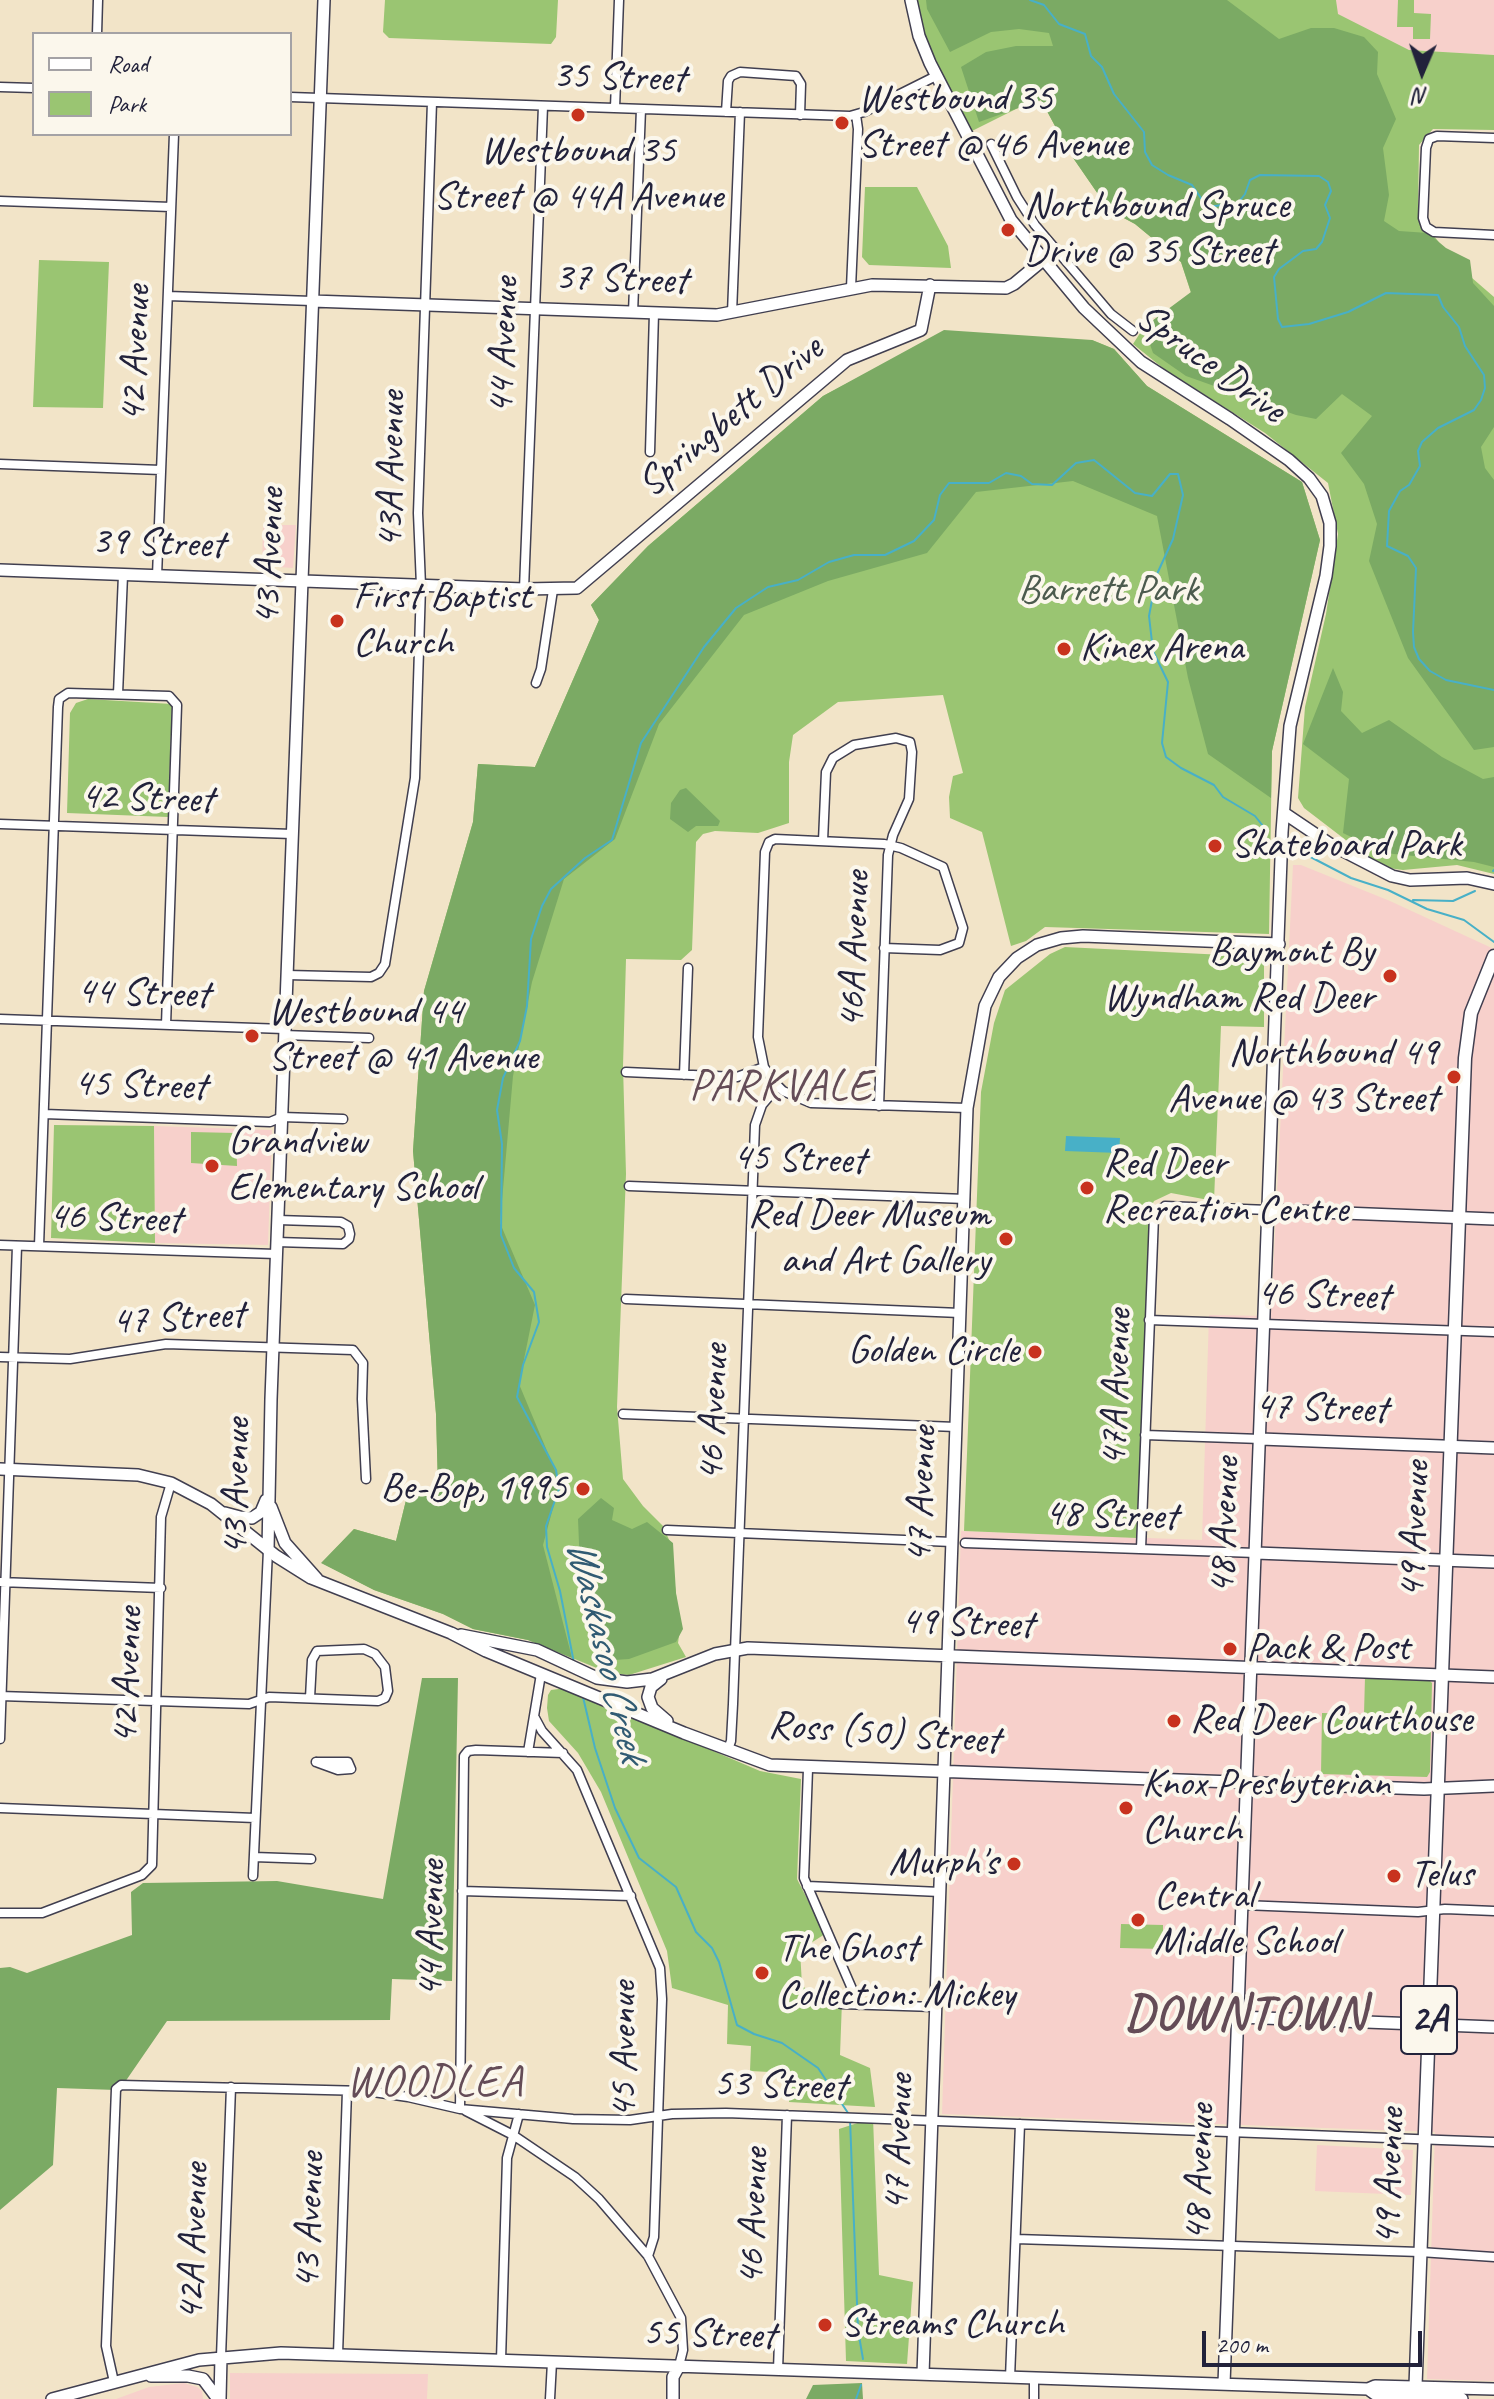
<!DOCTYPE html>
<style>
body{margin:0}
#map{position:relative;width:1494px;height:2399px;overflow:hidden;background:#f2e4c8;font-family:Caveat,sans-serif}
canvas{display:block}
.legend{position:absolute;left:32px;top:32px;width:260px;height:104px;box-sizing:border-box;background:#fbf7ec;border:2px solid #a4a2a5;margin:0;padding:10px 14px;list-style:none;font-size:24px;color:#22223b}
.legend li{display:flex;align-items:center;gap:16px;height:40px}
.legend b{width:40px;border:2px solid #a4a2a5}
.north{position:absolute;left:1382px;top:32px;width:80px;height:80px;-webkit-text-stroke:6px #fbf7ec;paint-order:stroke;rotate:182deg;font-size:22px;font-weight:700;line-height:32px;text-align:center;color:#22223b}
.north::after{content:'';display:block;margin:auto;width:28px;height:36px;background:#22223b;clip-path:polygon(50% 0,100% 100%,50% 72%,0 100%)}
.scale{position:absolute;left:1202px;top:2331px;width:220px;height:36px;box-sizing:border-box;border:4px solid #22223b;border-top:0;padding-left:10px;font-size:24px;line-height:28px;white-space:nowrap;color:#22223b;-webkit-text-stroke:6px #fbf7ec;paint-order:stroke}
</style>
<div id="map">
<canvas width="1494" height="2399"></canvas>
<ul class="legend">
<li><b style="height:10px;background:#fff"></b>Road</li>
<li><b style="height:22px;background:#9ac572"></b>Park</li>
</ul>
<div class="north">N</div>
<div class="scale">200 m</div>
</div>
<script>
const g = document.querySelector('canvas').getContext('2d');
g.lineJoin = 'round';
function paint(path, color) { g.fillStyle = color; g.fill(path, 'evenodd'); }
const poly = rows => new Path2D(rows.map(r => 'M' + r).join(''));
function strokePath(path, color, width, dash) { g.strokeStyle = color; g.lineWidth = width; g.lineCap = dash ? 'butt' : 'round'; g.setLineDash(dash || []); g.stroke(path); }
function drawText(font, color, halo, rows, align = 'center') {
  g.font = font + ' Caveat,sans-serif'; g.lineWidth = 8; g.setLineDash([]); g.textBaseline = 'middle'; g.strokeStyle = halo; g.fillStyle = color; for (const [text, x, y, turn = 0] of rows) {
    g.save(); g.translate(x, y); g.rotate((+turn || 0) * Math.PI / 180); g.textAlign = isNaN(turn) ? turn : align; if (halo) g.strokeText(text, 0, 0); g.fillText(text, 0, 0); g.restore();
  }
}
paint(poly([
 [1336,0,1494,0,1494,55,1409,50,1337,14],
 [263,525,296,525,293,568,262,566],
 [1293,865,1301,865,1390,901,1494,949,1494,2381,1427,2379,1435,2132,942,2114,961,1531,1202,1540,1209,1315,1271,1316],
 [154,1126,272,1130,268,1245,155,1243],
 [1317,2145,1413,2150,1411,2195,1315,2191],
 [230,2373,428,2374,427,2399,230,2399],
 [184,2383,197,2387,202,2391,203,2399,116,2399,149,2387]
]), '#f7d0cb');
paint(poly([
 [385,0,558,0,556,37,551,44,389,38,383,32],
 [911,0,1336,0,1338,14,1409,50,1494,55,1494,130,1433,129,1419,145,1418,212,1423,229,1434,236,1457,265,1494,297,1494,874,1457,865,1403,870,1381,867,1304,808,1298,798,1305,707,1326,614,1338,534,1328,483,1265,433,1164,369,1133,344,1144,327,1191,293,1181,262,1135,224,1109,210,1069,152,1041,100,1026,104,966,134,936,76],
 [1398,0,1414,0,1414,13,1431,14,1430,39,1413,39,1413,27,1397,27],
 [865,187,917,187,948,246,951,268,869,265,862,257],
 [39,260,109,262,103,408,33,407],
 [1092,340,1114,349,1147,386,1302,482,1320,540,1272,751,1269,934,1045,927,1026,941,1011,946,982,832,950,818,949,797,953,776,963,773,943,695,838,702,793,735,789,762,789,823,758,833,715,831,703,834,696,842,692,950,681,960,626,959,623,1066,626,1174,617,1407,623,1479,643,1506,663,1526,670,1542,680,1629,678,1643,686,1657,629,1675,609,1673,528,1640,473,1629,443,1614,374,1590,322,1563,354,1529,396,1541,409,1488,438,1487,436,1414,413,1151,424,991,473,822,478,764,535,767,599,620,591,605,648,546,823,396,913,349],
 [88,699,172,704,168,817,67,813,70,713,76,703],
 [1065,947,1264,957,1264,1027,1221,1026,1214,1201,1171,1193,1154,1201,1150,1209,1137,1538,964,1531,981,1092,994,1023,1005,990,1050,954],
 [54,1125,154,1126,155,1243,51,1238],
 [191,1132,236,1133,237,1166,191,1163],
 [1365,1677,1428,1679,1432,1683,1430,1772,1427,1777,1321,1774,1322,1713,1364,1714],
 [566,1688,760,1771,801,1779,797,1879,825,1934,800,1950,802,1985,816,1999,842,2001,840,2055,870,2068,875,2107,789,2102,789,2073,750,2071,751,2046,727,2044,728,2005,672,1988,667,1951,601,1792,578,1753,549,1721,547,1708,548,1695,551,1690],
 [1121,1924,1163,1925,1163,1949,1120,1948],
 [873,2118,879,2275,913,2282,907,2364,846,2361,839,2129]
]), '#9ac572');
paint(poly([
 [926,0,1227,0,1279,39,1311,28,1334,28,1364,37,1378,52,1377,74,1396,119,1383,148,1389,195,1384,221,1399,231,1428,233,1446,248,1470,260,1473,283,1494,306,1494,427,1481,447,1485,468,1494,480,1494,747,1474,750,1408,658,1369,561,1377,524,1364,484,1341,453,1372,416,1342,394,1316,419,1296,415,1186,376,1153,353,1144,327,1191,292,1181,262,1135,224,1109,210,1069,152,1041,100,979,122,961,67,986,52,1016,46,1053,46,1049,33,1019,29,991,32,950,52,927,9],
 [944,330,1092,340,1114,349,1147,386,1302,482,1320,540,1272,751,1271,798,1208,754,1188,678,1157,516,1073,481,976,492,927,553,828,581,744,615,659,724,615,839,564,879,532,982,513,1076,500,1223,535,1305,519,1384,560,1482,543,1545,572,1658,528,1640,473,1629,443,1614,374,1590,321,1563,354,1529,396,1541,409,1488,438,1487,436,1414,413,1151,424,991,473,822,478,764,535,767,599,620,591,605,648,546,823,396],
 [1333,668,1343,692,1341,711,1362,733,1389,720,1442,757,1483,779,1494,777,1494,867,1474,862,1384,853,1343,833,1349,779,1303,744],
 [686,788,720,821,718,826,696,826,688,832,670,819,671,803,680,790],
 [601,1498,614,1508,612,1520,632,1529,647,1522,673,1543,676,1593,683,1629,676,1642,629,1659,614,1660,598,1638,589,1623,581,1592,578,1519],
 [422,1678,458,1678,452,1981,392,1979,390,2020,167,2021,125,2082,116,2090,57,2088,53,2165,0,2210,0,1968,10,1967,27,1973,132,1935,131,1892,143,1883,277,1881,383,1899],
 [862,2383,863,2399,806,2399,813,2385]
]), '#7baa64');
paint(poly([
 [1066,1136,1120,1138,1119,1153,1065,1151]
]), '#48b0c7');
strokePath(poly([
 [1030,0,1044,5,1059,24,1085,34,1091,56,1102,67,1114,94,1144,132,1145,152,1152,165,1168,175,1192,185,1207,207,1238,203,1245,194,1250,180,1260,175,1319,176,1328,182,1331,191,1325,205,1330,218,1322,242,1316,249,1303,251,1279,269,1274,277,1278,319,1282,327,1309,324,1348,312,1386,293,1438,295,1443,307,1459,327,1465,346,1484,375,1485,388,1481,400,1474,410,1438,428,1422,442,1418,451,1420,466,1409,485,1400,491,1389,511,1387,546,1408,556,1416,568,1413,632,1414,647,1419,659,1430,671,1446,680,1494,690],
 [1299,851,1351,878,1388,890,1427,909,1464,920,1494,942],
 [1493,871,1494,870],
 [1413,900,1453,901,1475,891],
 [574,1663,560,1591,547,1547,546,1526,559,1489,556,1470,517,1397,523,1365,539,1322,534,1292,514,1268,501,1235,502,1144,497,1110,503,1078,520,1041,527,1006,531,939,542,906,551,889,585,858,612,840,641,743,704,647,736,608,768,587,798,580,829,562,854,555,885,555,914,541,934,520,940,495,949,483,989,483,1006,473,1021,476,1032,484,1052,485,1076,463,1094,460,1135,493,1152,496,1170,474,1178,474,1183,495,1173,539,1157,574,1149,616,1153,651,1168,682,1162,743,1166,757,1181,768,1214,785,1223,797,1255,816,1267,831],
 [583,1697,595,1748,615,1808,639,1858,676,1887,696,1932,712,1948,719,1962,737,2025,754,2034,782,2043,818,2068,848,2113],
 [850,2119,858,2330,863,2359],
 [856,2399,861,2385]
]), '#48b0c7', 2);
const street = poly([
 [97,34,98,0],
 [0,87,34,88],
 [290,97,850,116,864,112,936,76],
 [615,108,619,0],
 [726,112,728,81,731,76,740,72,796,76,801,84,800,115],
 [1494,138,1437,136,1429,139,1426,148,1423,218,1426,227,1434,232,1494,235],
 [991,144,1017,197,1035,225,1111,314,1133,331],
 [0,201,171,207],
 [851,288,858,129,856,115],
 [168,296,312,301],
 [633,313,641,109],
 [732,313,740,112],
 [650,452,654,313],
 [0,464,161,470],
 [157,576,174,134],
 [524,589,543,106],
 [536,683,541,669,553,590],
 [118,694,123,575],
 [0,824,292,834],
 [823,841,826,772,833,758,854,745,896,738,910,742,912,752,909,799,893,835,888,855,879,1106],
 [287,975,371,977,379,973,385,964,415,778,421,586,418,513,432,102],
 [0,1019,284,1029],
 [284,1035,369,1038],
 [764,1067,758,1037,765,852,769,842,775,839,884,844,901,848,943,867,963,928,959,943,940,950,884,948],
 [626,1072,737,1077,764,1067,773,1081,783,1091,811,1103,967,1108],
 [684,1075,688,968],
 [44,1114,270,1122,282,1117,343,1119],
 [629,1186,965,1199],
 [277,1242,343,1244,349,1239,350,1234,348,1226,341,1222,278,1220],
 [0,1245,276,1254],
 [39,1246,58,707,59,699,68,693,169,696,177,705,166,1025],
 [626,1299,960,1313],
 [1149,1320,1494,1332],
 [0,1357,70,1359,166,1344,353,1350,363,1363,362,1399,366,1479],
 [623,1414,956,1427],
 [1145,1435,1261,1439],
 [667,1530,952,1542],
 [965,1543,1256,1553],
 [1141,1549,1154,1216,1165,1206,1269,1210],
 [0,1582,161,1588],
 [0,1696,249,1704,269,1697,378,1701,385,1698,388,1691,385,1667,375,1654,364,1649,317,1651,312,1660,310,1698],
 [535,1718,542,1731,577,1770,660,1968,662,1999,654,2237,648,2256],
 [0,1739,17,1246],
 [728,1749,731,1741,733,1704,755,1125,762,1105,778,1086],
 [528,1752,541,1674],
 [316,1762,348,1762,351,1769,338,1770,316,1762],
 [808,1769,804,1878,859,2005],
 [0,1808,255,1818],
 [254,1857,311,1859],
 [253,1876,268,1550],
 [807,1886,940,1892],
 [462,1891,631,1896],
 [1243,1905,1418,1912,1445,1909,1494,1911],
 [0,1913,42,1913,142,1875,152,1865,161,1517,171,1483],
 [841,2004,935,2007],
 [460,2109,464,1756,468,1751,476,1750,563,1753],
 [466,2111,513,2135,575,2177,599,2199,648,2256,681,2318,683,2350,679,2366],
 [1016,2239,1420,2252,1494,2257],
 [338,2354,347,2091],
 [221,2357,231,2087],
 [501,2360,507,2158,519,2114],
 [778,2370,787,2115],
 [1010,2378,1020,2124],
 [114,2382,106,2346,116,2089,121,2085,366,2091,408,2097,460,2109,573,2119,630,2120,672,2114,726,2113,1494,2142],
 [550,2399,552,2362],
 [1034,2399,1034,2378]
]);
const secondary = poly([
 [911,0,919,36,930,63,1011,220,1084,308,1141,362,1230,419,1289,460,1309,478,1322,496,1330,523,1330,546,1326,576,1290,726,1282,832,1224,2384],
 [312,301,717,315,872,285,1006,288,1014,284,1043,260],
 [0,570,524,589,577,588,847,360,921,330,930,285],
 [1284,813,1330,844,1392,876,1410,880,1467,878,1494,884],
 [1269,1210,1494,1219],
 [1261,1439,1494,1448],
 [0,1469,138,1475,171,1483,211,1504,276,1556,311,1578,451,1633,486,1651,684,1733,770,1765,1424,1789,1494,1786],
 [271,1507,285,1543,317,1579],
 [225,1513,240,1517,252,1518,261,1512,266,1500],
 [268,1550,271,1399,324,0],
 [1256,1553,1494,1562],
 [461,1635,537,1650,597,1678,627,1682,652,1679,715,1654,748,1648,1494,1677],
 [661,1679,651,1687,648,1697,652,1708,667,1721],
 [1238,2017,1494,2027],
 [923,2374,967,1108,985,1006,999,977,1017,958,1037,945,1061,938,1083,936,1279,944],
 [151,2376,188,2376,203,2379,218,2399],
 [1368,2389,1375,2394,1462,2399],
 [52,2399,199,2360,281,2353,1368,2389,1375,2386,1494,2389],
 [220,2399,221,2357],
 [673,2399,673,2377,679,2366]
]);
const primary = poly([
 [1415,2399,1465,1058,1471,1013,1494,956]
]);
strokePath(street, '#413f50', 11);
strokePath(secondary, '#413f50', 14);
strokePath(primary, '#413f50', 15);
strokePath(street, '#fff', 8);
strokePath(secondary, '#fff', 11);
strokePath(primary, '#fff', 12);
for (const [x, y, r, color] of [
 [578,115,8,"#c8321e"],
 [842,123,8,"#c8321e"],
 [1008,230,8,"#c8321e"],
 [337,621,8,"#c8321e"],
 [1064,649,8,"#c8321e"],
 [1215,846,8,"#c8321e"],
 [1390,976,8,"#c8321e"],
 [252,1036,8,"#c8321e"],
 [1454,1077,8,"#c8321e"],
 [212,1166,8,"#c8321e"],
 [1087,1188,8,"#c8321e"],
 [1006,1239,8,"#c8321e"],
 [1035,1352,8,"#c8321e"],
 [583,1489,8,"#c8321e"],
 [1230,1649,8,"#c8321e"],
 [1174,1721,8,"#c8321e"],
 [1126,1808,8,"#c8321e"],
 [1014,1864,8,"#c8321e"],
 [1394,1876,8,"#c8321e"],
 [1138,1920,8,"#c8321e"],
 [762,1973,8,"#c8321e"],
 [825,2325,8,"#c8321e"]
]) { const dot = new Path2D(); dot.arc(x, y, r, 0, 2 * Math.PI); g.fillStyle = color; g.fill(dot); strokePath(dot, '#fbf7ec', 3); }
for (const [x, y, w] of [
 [1429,2020,56]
]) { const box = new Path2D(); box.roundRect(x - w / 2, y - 34, w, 68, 6); g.fillStyle = '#fbf7ec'; g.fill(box); strokePath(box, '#22223b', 2); }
drawText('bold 38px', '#22223b', null, [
 ["2A",1429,2020]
]);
drawText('40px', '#22223b', '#fbf7ec', [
 ["35 Street",619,78,2],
 ["37 Street",621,280,2],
 ["44 Avenue",504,346,-88],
 ["42 Avenue",136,354,-88],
 ["Spruce Drive",1210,364,36],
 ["Springbett Drive",731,417,-40],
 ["43A Avenue",392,470,-89],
 ["39 Street",158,544,2],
 ["43 Avenue",270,557,-88],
 ["42 Street",147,799,2],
 ["46A Avenue",855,950,-88],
 ["44 Street",143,994,2],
 ["45 Street",140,1086,2],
 ["45 Street",799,1160,2],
 ["46 Street",115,1219,2],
 ["46 Street",1323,1296,2],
 ["47 Street",178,1319,-3],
 ["47A Avenue",1117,1388,-88],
 ["47 Street",1321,1409,2],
 ["46 Avenue",714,1413,-88],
 ["43 Avenue",237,1487,-89],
 ["47 Avenue",922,1495,-88],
 ["48 Street",1111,1516,2],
 ["48 Avenue",1225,1526,-88],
 ["49 Avenue",1415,1530,-88],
 ["49 Street",967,1624,2],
 ["42 Avenue",128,1676,-88],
 ["Ross (50) Street",884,1734,4],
 ["44 Avenue",432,1929,-89],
 ["45 Avenue",625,2050,-90],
 ["53 Street",780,2086,2],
 ["47 Avenue",899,2143,-88],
 ["48 Avenue",1200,2173,-88],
 ["49 Avenue",1390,2177,-88],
 ["46 Avenue",754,2217,-88],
 ["43 Avenue",310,2221,-88],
 ["42A Avenue",194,2242,-88],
 ["55 Street",709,2335,2]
]);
drawText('40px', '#22223b', '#fbf7ec', [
 ["Westbound 35",858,100],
 ["Street @ 46 Avenue",858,146],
 ["Westbound 35",578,152,"center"],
 ["Street @ 44A Avenue",578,198,"center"],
 ["Northbound Spruce",1024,207],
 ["Drive @ 35 Street",1024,253],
 ["First Baptist",353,598],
 ["Church",353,644],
 ["Kinex Arena",1080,649],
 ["Skateboard Park",1231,846],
 ["Baymont By",1374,953,"right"],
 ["Wyndham Red Deer",1374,999,"right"],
 ["Westbound 44",268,1013],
 ["Street @ 41 Avenue",268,1059],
 ["Northbound 49",1438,1054,"right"],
 ["Avenue @ 43 Street",1438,1100,"right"],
 ["Grandview",228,1143],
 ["Elementary School",228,1189],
 ["Red Deer",1103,1165],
 ["Recreation Centre",1103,1211],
 ["Red Deer Museum",990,1216,"right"],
 ["and Art Gallery",990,1262,"right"],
 ["Golden Circle",1019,1352,"right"],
 ["Be-Bop, 1995",567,1489,"right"],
 ["Pack & Post",1246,1649],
 ["Red Deer Courthouse",1190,1721],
 ["Knox Presbyterian",1142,1785],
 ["Church",1142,1831],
 ["Murph's",998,1864,"right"],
 ["Telus",1410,1876],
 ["Central",1154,1897],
 ["Middle School",1154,1943],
 ["The Ghost",778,1950],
 ["Collection: Mickey",778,1996],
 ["Streams Church",841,2325]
], 'left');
drawText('40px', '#4c5b4e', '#fbf7ec', [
 ["Barrett Park",1108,591]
]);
drawText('italic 42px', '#315b73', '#fbf7ec', [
 ["Waskasoo Creek",605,1651,76]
]);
g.letterSpacing = '2px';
drawText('44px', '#644c57', '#fbf7ec', [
 ["PARKVALE",781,1087],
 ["WOODLEA",435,2083]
]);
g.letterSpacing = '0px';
g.letterSpacing = '2px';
drawText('bold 48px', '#644c57', '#fbf7ec', [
 ["DOWNTOWN",1246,2015]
]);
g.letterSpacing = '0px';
</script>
